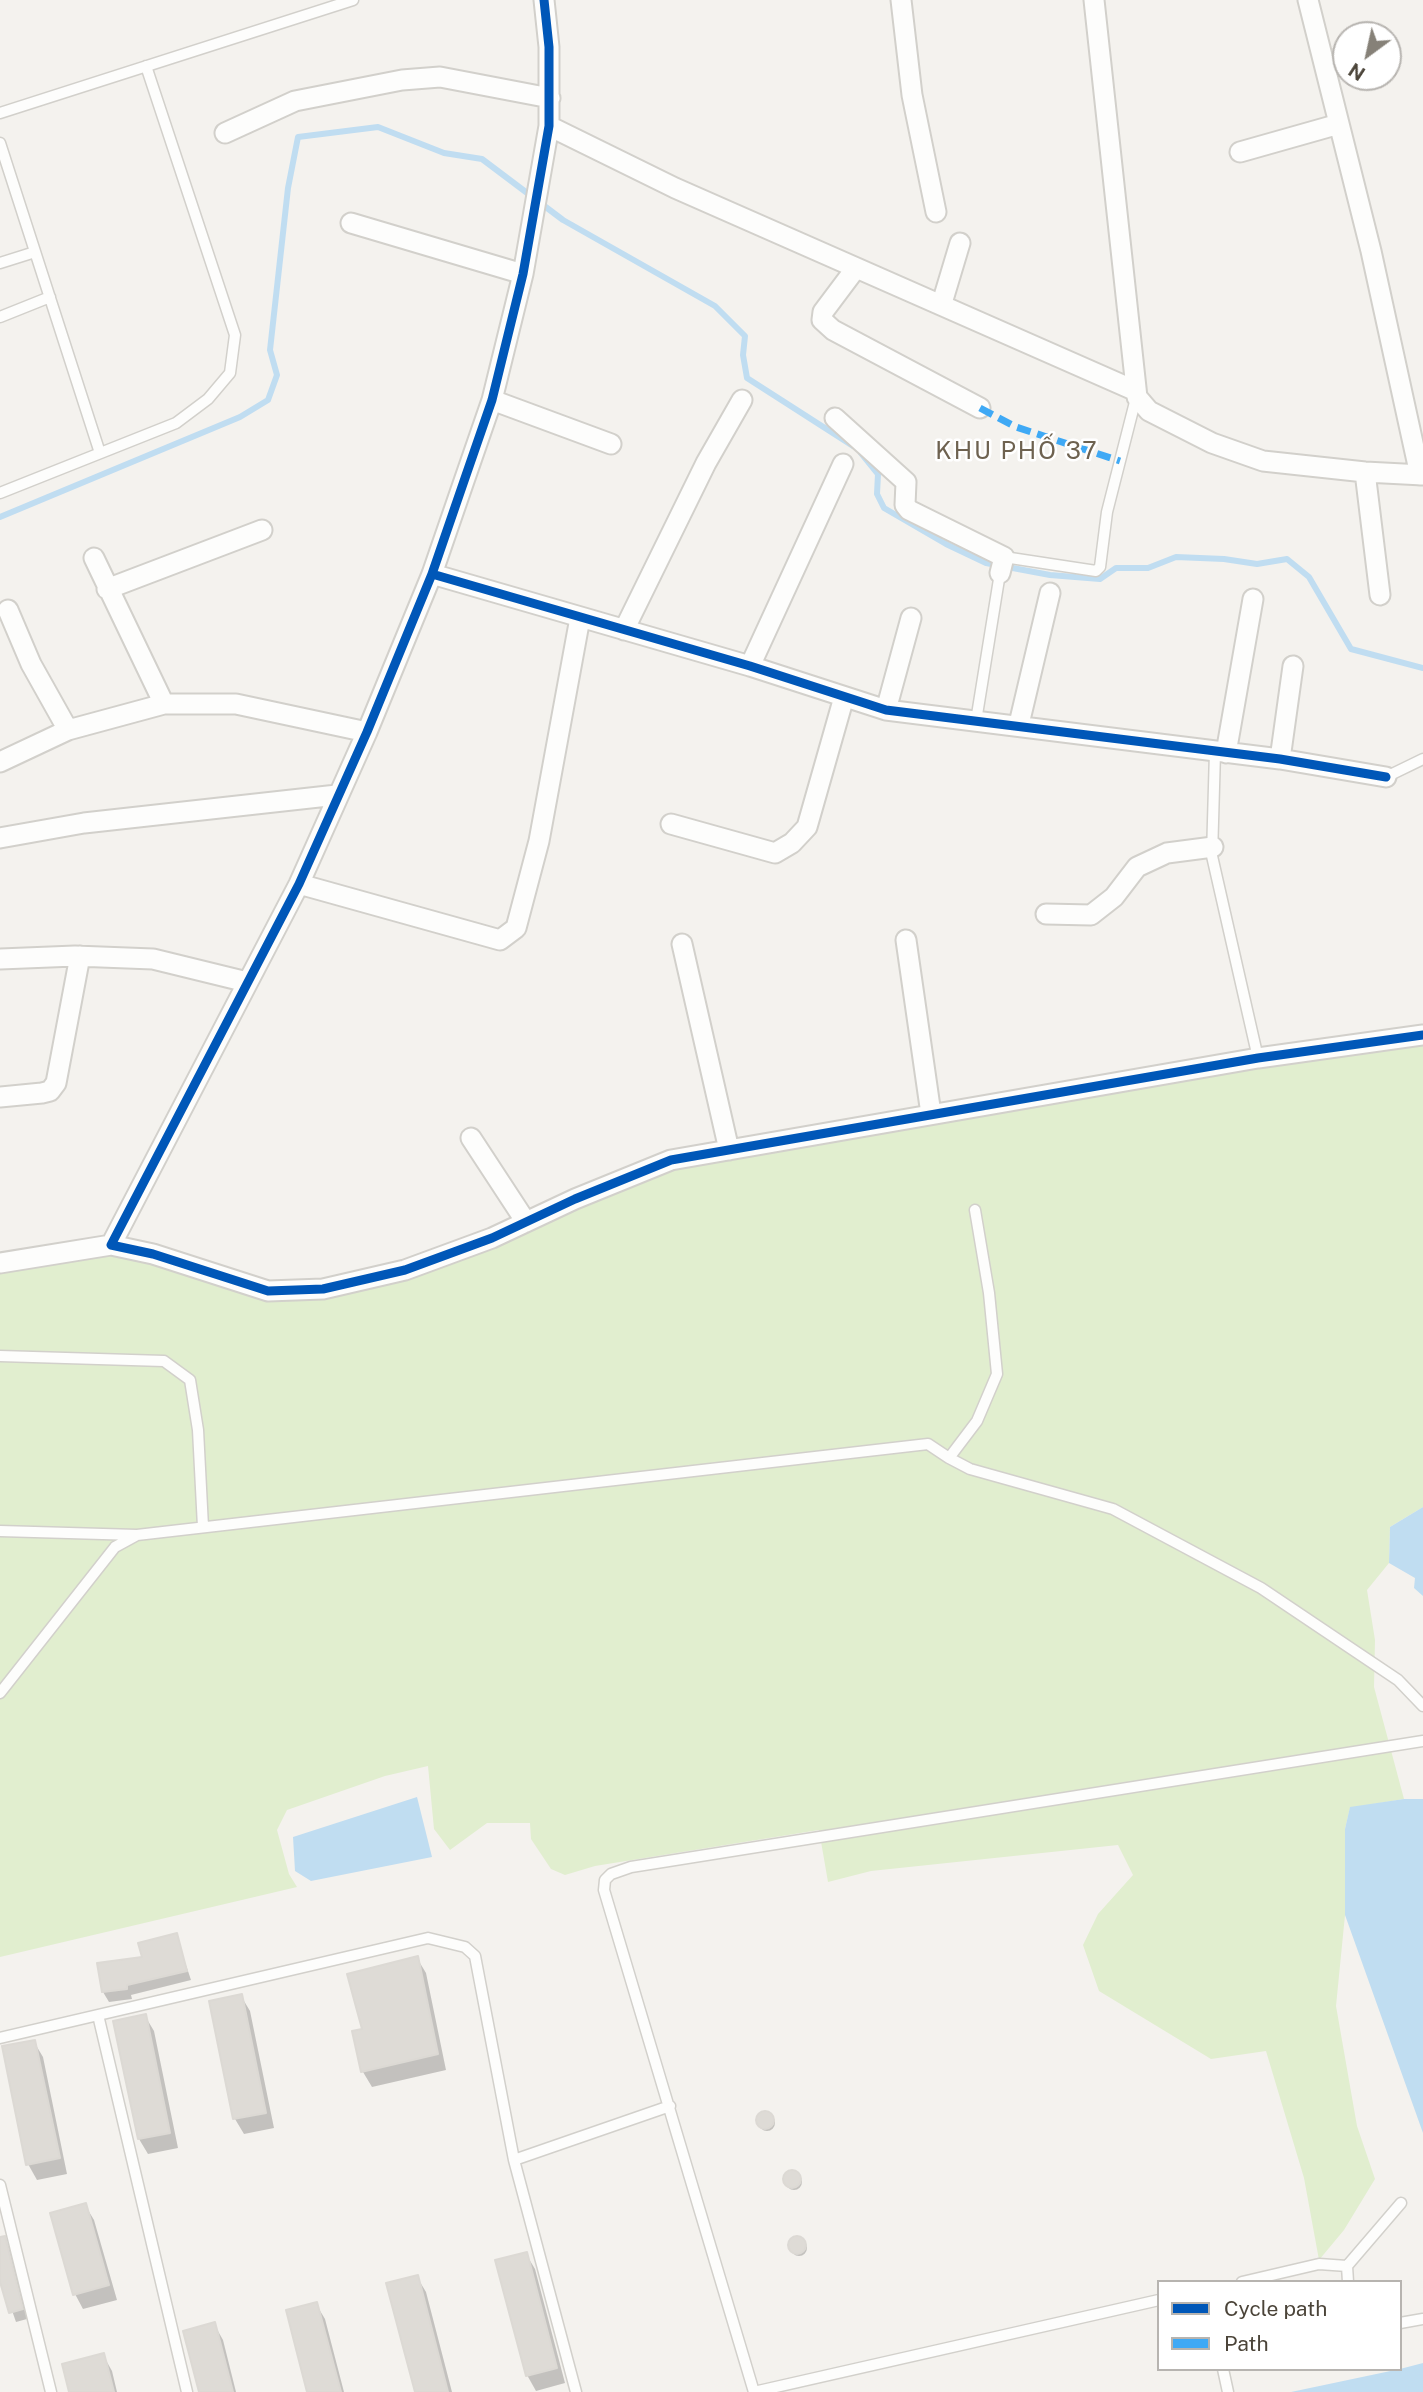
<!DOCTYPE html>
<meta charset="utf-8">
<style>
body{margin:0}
#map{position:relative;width:1423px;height:2392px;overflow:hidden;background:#f4f2ee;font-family:"Public Sans",sans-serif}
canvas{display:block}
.legend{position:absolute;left:1157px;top:2280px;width:245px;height:91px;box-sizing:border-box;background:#fff;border:2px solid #b7b4b0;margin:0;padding:9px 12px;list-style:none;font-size:21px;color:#4b4439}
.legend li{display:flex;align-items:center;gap:14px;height:35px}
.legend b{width:35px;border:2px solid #b7b4b0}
.north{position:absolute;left:1332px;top:21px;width:70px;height:70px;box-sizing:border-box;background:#fff;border:2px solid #b7b4b0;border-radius:50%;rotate:213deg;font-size:19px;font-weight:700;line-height:28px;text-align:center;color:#4b4439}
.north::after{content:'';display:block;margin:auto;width:24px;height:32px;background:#868178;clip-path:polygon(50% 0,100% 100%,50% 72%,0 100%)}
</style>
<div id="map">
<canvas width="1423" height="2392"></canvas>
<ul class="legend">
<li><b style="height:9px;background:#0057b8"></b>Cycle path</li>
<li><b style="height:9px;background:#3fa9f5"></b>Path</li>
</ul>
<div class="north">N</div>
</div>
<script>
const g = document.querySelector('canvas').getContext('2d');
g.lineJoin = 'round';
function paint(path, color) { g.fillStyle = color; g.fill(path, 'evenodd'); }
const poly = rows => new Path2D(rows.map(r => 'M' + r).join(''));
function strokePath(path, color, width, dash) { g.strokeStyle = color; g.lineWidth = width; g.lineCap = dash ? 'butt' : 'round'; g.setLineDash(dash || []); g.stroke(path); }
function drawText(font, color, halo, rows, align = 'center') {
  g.font = font + ' "Public Sans",sans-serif'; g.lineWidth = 5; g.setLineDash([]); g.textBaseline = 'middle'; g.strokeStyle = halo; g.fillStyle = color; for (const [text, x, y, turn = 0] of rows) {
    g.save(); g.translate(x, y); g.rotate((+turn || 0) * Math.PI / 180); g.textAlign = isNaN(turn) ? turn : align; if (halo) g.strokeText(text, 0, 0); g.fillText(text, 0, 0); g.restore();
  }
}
paint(poly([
 [1423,1042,1423,1507,1390,1527,1389,1563,1367,1590,1375,1640,1374,1687,1404,1799,1350,1808,1345,1829,1345,1915,1336,2006,1357,2126,1375,2179,1344,2230,1319,2260,1304,2178,1266,2051,1211,2059,1099,1991,1083,1945,1098,1914,1133,1875,1118,1845,871,1871,828,1882,819,1830,595,1866,565,1875,551,1869,531,1839,530,1823,487,1823,450,1850,434,1829,428,1766,385,1776,287,1810,277,1830,289,1874,297,1887,0,1957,0,1270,111,1251,325,1295,674,1167,1263,1064]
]), '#e1eecf');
paint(poly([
 [1423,1507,1423,1596,1414,1588,1415,1578,1389,1563,1390,1527],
 [417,1797,432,1857,311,1881,295,1871,293,1837],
 [1404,1799,1423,1799,1423,2133,1345,1915,1345,1829,1350,1807],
 [1423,2363,1423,2392,1291,2392,1400,2369]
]), '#c0ddf1');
paint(poly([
 [176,1935,191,1980,131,1995,132,1999,109,2002,103,1992],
 [417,1958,426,1973,446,2070,372,2087,363,2072,364,2030],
 [241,1996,250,2011,274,2128,244,2134,235,2119],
 [145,2016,154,2031,178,2148,148,2154,139,2139],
 [34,2042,43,2057,67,2174,37,2180,28,2164],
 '759 2123a8 8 0 1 1 16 0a8 8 0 1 1-16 0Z',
 '786 2182a8 8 0 1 1 16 0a8 8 0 1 1-16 0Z',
 [85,2205,94,2220,117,2300,83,2309,75,2294],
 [3,2237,9,2247,27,2319,16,2322,0,2276,0,2238],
 '791 2248a8 8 0 1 1 16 0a8 8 0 1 1-16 0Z',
 [526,2254,535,2269,565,2383,536,2391,527,2375],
 [417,2277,426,2292,452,2392,417,2392],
 [316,2304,325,2319,344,2392,309,2392],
 [214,2324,223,2340,236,2392,201,2392],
 [103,2355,112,2371,117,2392,71,2392]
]), '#0003');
strokePath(poly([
 [861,453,878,474,877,494,884,508,946,544,986,563,1050,575,1100,579,1116,568,1148,568,1176,557,1224,559,1257,564,1287,559,1309,577,1351,649,1423,668],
 [0,517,240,417,268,400,277,375,270,350,288,188,298,137,378,127,444,153,482,159,563,220,715,306,745,336,743,355,747,378,853,446]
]), '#c0ddf1', 6);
const building = poly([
 [177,1933,187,1971,127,1985,127,1989,102,1992,97,1963,142,1957,138,1943,177,1933],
 [418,1956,438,2054,361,2072,352,2031,362,2029,347,1974,418,1956],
 [242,1994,266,2113,233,2119,209,2001,242,1994],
 [146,2014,170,2133,138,2139,113,2021,146,2014],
 [35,2040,60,2158,26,2165,2,2046,35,2040],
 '756 2120a9 9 0 1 1 18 0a9 9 0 1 1-18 0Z',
 '783 2179a9 9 0 1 1 18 0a9 9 0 1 1-18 0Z',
 [86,2203,109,2285,73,2295,50,2213,86,2203],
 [5,2236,23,2309,9,2313,0,2282,0,2237,5,2236],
 '788 2245a9 9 0 1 1 18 0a9 9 0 1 1-18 0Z',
 [527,2252,557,2368,526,2376,495,2260,527,2252],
 [418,2275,448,2392,415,2392,386,2283,418,2275],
 [317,2302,341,2392,307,2392,286,2310,317,2302],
 [215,2322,233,2392,199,2392,183,2331,215,2322],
 [104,2353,114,2392,69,2392,62,2364,104,2353]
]);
paint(building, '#dedbd6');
strokePath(building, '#dcd9d4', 2);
const lane = poly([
 [0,113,353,0],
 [0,143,100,453],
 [0,263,35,252],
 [0,317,50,297],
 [0,493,176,423,208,399,230,373,235,335,146,66],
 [1004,557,1096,571,1100,567,1107,512,1136,398],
 [976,721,1000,573],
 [1215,752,1212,856,1258,1058],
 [1386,777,1423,759],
 [975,1210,989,1293,997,1374,977,1421,949,1458,970,1469,1113,1509,1261,1588,1398,1680,1423,1706],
 [0,1356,164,1361,190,1380,198,1430,203,1527],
 [0,1531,137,1535,928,1444,949,1458],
 [0,1693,115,1547,137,1535],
 [98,2015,187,2392],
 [0,2038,428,1938,465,1947,475,1956,514,2160],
 [0,2185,51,2392],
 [1347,2266,1401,2203],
 [1242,2282,1319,2264,1347,2266,1348,2282],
 [1400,2323,1423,2319],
 [1223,2369,1228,2392],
 [576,2392,514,2160,670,2106],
 [754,2392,604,1890,605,1880,611,1874,631,1867,1423,1741],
 [754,2392,1159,2300]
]);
const street = poly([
 [544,0,549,47,549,126,523,274,492,400,464,481,432,574,367,732,299,884,111,1245,153,1254,268,1291,323,1289,405,1270,492,1238,575,1199,671,1160,1258,1058,1423,1035],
 [901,0,912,95,936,212],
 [1094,0,1137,397,1149,411,1212,443,1263,461,1365,472,1423,475],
 [1308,0,1371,251,1420,475],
 [549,126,675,188,1136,391],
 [225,133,295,101,402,80,440,77,550,98],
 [1240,152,1339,124],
 [351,223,523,274],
 [856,268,823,312,822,320,833,330,980,408],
 [942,303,960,243],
 [492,400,611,444],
 [835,418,906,482,905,505,909,510,1004,557,1000,573],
 [1365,472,1380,595],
 [94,558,164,704],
 [432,574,750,666,886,710,1280,759,1386,777],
 [107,589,262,530],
 [8,610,31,664,68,730],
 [624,630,706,463,742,400],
 [750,666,843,464],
 [886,710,911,618],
 [1019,724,1050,593],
 [1226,753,1253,599],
 [1280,759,1293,666],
 [0,762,68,730,164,704,236,704,367,732],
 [671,824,775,853,792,843,807,827,844,697],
 [0,838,84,823,337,795],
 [299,884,500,940,516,928,539,841,580,618],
 [1046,914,1091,915,1114,897,1137,867,1167,853,1213,847],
 [906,940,931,1114],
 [682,944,729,1150],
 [0,959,75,956,153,959,247,982],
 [0,1097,42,1093,50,1091,56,1083,80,956],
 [471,1138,526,1222],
 [0,1263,111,1245]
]);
strokePath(lane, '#d2d0cb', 13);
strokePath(street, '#d2d0cb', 23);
strokePath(lane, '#fdfdfc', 10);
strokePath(street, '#fdfdfc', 19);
strokePath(poly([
 [980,408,1016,427,1120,461]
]), '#3fa9f5', 7, [14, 7]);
strokePath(poly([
 [544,0,549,47,549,126,523,274,492,400,464,481,432,574,367,732,299,884,111,1245,153,1254,268,1291,323,1289,405,1270,492,1238,575,1199,671,1160,1258,1058,1423,1035],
 [432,574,750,666,886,710,1280,759,1386,777]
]), '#0057b8', 9);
g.letterSpacing = '2px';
drawText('24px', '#6e6250', '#fff', [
 ["KHU PHỐ 37",1017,452]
]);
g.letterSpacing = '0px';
</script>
